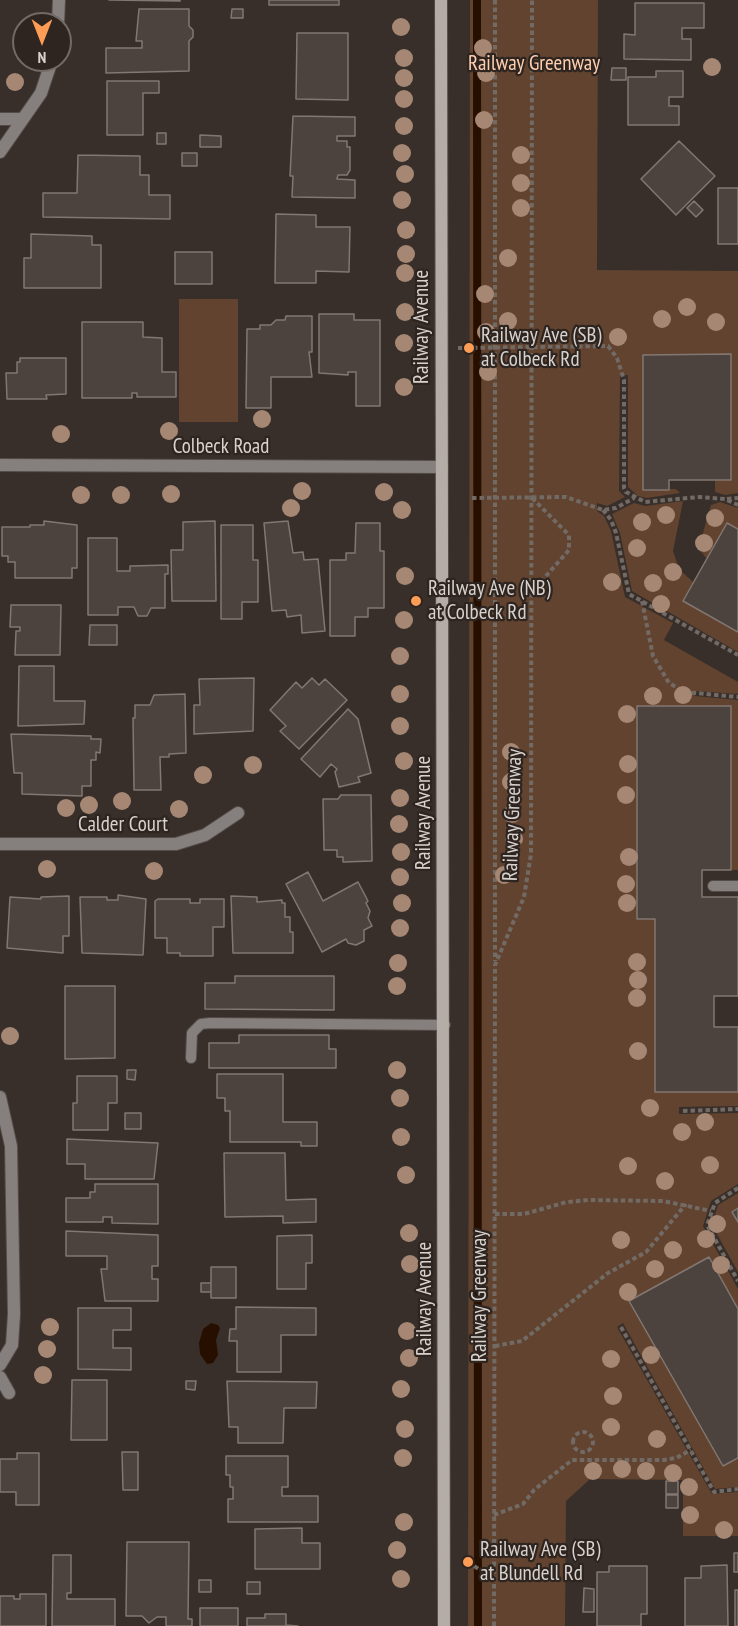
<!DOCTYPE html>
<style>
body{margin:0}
#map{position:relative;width:738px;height:1626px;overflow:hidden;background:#382f2a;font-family:"PT Sans Narrow",sans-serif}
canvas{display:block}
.north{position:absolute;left:12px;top:12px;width:60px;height:60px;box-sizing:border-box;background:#2e2520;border:2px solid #726a66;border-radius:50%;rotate:180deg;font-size:16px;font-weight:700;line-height:24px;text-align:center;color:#d8d2ce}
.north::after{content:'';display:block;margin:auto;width:21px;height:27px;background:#fd9c55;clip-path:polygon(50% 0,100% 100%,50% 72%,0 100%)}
</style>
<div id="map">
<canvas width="738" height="1626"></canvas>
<div class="north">N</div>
</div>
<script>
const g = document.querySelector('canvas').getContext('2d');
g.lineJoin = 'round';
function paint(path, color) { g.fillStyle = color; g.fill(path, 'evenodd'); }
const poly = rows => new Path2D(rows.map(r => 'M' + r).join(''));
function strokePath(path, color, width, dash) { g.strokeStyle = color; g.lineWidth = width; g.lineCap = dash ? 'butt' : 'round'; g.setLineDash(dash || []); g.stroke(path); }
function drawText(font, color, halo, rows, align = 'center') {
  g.font = font + ' "PT Sans Narrow",sans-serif'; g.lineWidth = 4.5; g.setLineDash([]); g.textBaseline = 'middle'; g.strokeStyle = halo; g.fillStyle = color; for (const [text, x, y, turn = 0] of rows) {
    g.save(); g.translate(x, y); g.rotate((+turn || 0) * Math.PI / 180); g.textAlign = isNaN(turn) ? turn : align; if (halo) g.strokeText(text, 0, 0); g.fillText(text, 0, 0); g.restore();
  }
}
paint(poly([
 [470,0,598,0,597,270,738,271,738,493,725,495,715,492,715,480,731,480,731,355,643,355,643,489,676,489,680,493,647,498,638,496,628,487,628,375,620,375,619,491,625,497,607,506,597,503,597,511,604,516,611,531,625,597,673,623,664,640,738,682,738,694,695,691,695,696,738,700,738,870,731,870,731,706,637,706,637,919,655,919,655,1092,738,1092,738,1106,679,1107,679,1114,738,1113,738,1184,711,1201,703,1226,738,1289,738,1309,709,1257,630,1302,723,1466,738,1458,738,1487,715,1489,623,1323,617,1327,712,1494,738,1492,738,1536,683,1536,683,1480,590,1479,566,1501,565,1626,468,1626],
 [179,299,238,299,238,422,179,422],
 [683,501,673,551,679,569,693,582,683,601,738,632,738,652,632,591,620,533,612,514,634,503,645,506],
 [720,502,738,508,738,529,727,523,707,559,702,553,700,543,711,505],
 [738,1193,738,1208,732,1212,738,1222,738,1272,712,1225,718,1205]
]), '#61432f');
paint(poly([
 [211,1323,218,1325,220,1328,216,1340,218,1355,213,1363,207,1364,200,1354,199,1343,203,1329]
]), '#270f00');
strokePath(poly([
 [477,0,478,1626]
]), '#270f00', 8);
const building = poly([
 [109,0,180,0,180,1,109,0],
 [269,0,339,0,339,5,269,5,269,0],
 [635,3,704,3,704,28,682,28,682,39,691,39,691,60,624,59,624,34,635,35,635,3],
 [139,9,189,9,189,26,193,30,193,37,189,41,189,71,106,73,106,48,142,48,142,41,136,41,139,9],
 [232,9,243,9,243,18,231,18,232,9],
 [297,33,348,33,348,100,296,99,297,33],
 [612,68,626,68,626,80,611,80,612,68],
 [656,71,683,71,683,97,669,97,669,106,679,106,679,125,628,125,628,77,656,77,656,71],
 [107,81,159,81,159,93,143,93,143,135,107,135,107,81],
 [293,116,355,117,355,136,337,136,337,141,347,141,347,147,350,147,350,170,347,175,338,175,337,179,355,180,355,198,292,197,293,176,290,176,293,116],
 [157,133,166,133,166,144,157,144,157,133],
 [200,135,221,136,221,147,200,147,200,135],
 [679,141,715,176,676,215,641,179,679,141],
 [182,153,197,153,197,166,182,166,182,153],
 [78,155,140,156,140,175,149,175,149,195,170,195,170,219,43,217,43,193,77,193,78,155],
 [718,188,738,188,738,244,718,244,718,188],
 [694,201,703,210,696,217,687,208,694,201],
 [276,214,316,215,316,227,350,227,349,272,316,271,316,283,275,283,276,214],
 [31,234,92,236,92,245,101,245,101,288,24,288,24,258,31,258,31,234],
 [175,252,212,252,212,284,175,284,175,252],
 [319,314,354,314,354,320,380,320,380,406,356,406,356,372,348,372,348,375,319,373,319,314],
 [286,316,312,316,312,352,309,352,312,377,271,377,271,408,246,408,247,329,260,329,260,325,271,325,276,320,285,320,286,316],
 [82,322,143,322,143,337,162,338,162,372,176,372,176,397,137,397,137,393,132,393,132,398,82,398,82,322],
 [731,354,731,480,669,480,669,490,643,490,643,355,731,354],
 [20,358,66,358,66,394,46,395,47,399,7,399,6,373,17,373,17,362,20,362,20,358],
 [44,521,77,525,77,568,72,568,72,578,15,578,15,562,8,562,8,556,2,556,2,527,30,527,30,525,44,525,44,521],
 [215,521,216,601,172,601,171,550,183,550,183,522,215,521],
 [288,521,293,553,303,552,304,560,318,559,325,631,302,633,301,615,287,617,286,610,272,611,264,523,288,521],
 [356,523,380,523,380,551,384,551,384,608,368,608,368,617,355,617,355,636,330,636,330,560,346,560,346,553,355,553,356,523],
 [727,523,738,529,738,632,683,601,727,523],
 [221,525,253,525,253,560,258,560,258,602,242,602,242,619,221,619,221,525],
 [88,538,117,538,117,571,130,571,130,566,168,565,168,574,165,574,165,608,151,608,147,616,138,616,134,607,118,607,118,615,88,615,88,538],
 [11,605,61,605,60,655,15,655,16,631,20,631,20,627,10,627,11,605],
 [90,625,117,625,117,645,89,645,90,625],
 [19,666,54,666,54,701,85,701,84,724,18,726,19,666],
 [254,678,253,731,194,734,194,705,200,705,199,679,254,678],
 [312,678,319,685,325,679,347,700,299,749,280,731,286,726,270,710,296,682,302,688,312,678],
 [185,694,186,753,169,754,169,757,160,757,161,790,134,790,133,718,135,718,135,705,150,705,154,695,185,694],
 [637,706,731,706,731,870,702,870,702,897,738,897,738,996,714,996,714,1027,738,1027,738,1092,655,1092,655,919,637,919,637,706],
 [348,709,358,719,371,773,358,777,360,782,339,787,335,772,337,769,331,764,320,777,301,759,348,709],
 [11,734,91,736,91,739,101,739,100,753,96,752,96,760,91,760,91,786,82,786,82,796,22,794,22,773,14,773,11,734],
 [341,795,371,795,372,861,343,862,343,857,337,857,337,850,324,850,323,799,338,799,341,795],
 [308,872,323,901,358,882,368,901,366,903,370,911,368,918,372,926,364,930,364,941,356,945,348,943,346,939,322,952,286,884,308,872],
 [118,895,146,899,143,955,82,953,80,897,107,897,107,900,118,900,118,895],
 [69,896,69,936,63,936,63,953,7,948,10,897,41,899,41,897,69,896],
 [231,896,257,897,257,902,282,900,282,903,285,903,285,917,290,917,290,932,293,932,293,953,233,953,231,896],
 [158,899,190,899,190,903,200,903,200,899,224,899,224,927,213,927,213,956,180,956,180,953,167,953,167,938,155,938,155,901,158,899],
 [235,976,334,976,334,1010,205,1009,205,983,235,983,235,976],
 [65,986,115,986,115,1058,65,1059,65,986],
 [239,1035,329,1035,329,1049,336,1049,336,1068,209,1068,209,1043,239,1043,239,1035],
 [127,1070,136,1070,135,1080,127,1079,127,1070],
 [217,1074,283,1074,283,1122,317,1122,317,1146,301,1146,301,1142,230,1142,230,1111,225,1111,225,1098,217,1098,217,1074],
 [77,1076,117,1076,117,1103,108,1103,108,1130,73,1130,73,1103,77,1103,77,1076],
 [125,1113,141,1113,141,1129,125,1129,125,1113],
 [67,1139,158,1143,154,1179,85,1179,85,1164,67,1164,67,1139],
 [224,1153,285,1153,286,1200,316,1199,316,1222,283,1223,283,1216,225,1217,224,1153],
 [95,1184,158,1184,158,1224,112,1223,112,1217,103,1217,103,1222,66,1222,66,1198,90,1198,90,1192,95,1192,95,1184],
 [738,1208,738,1222,732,1212,738,1208],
 [66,1231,158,1235,158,1266,152,1266,152,1279,158,1279,158,1301,105,1301,101,1269,107,1269,107,1256,66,1256,66,1231],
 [312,1235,312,1263,306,1263,306,1289,277,1289,277,1236,312,1235],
 [709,1257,738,1309,738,1458,723,1466,629,1301,709,1257],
 [211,1267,236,1267,236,1298,211,1298,211,1267],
 [201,1283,211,1283,211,1292,201,1292,201,1283],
 [236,1307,316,1308,316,1335,281,1335,281,1372,237,1372,237,1341,229,1341,230,1329,236,1329,236,1307],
 [78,1308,131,1308,131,1330,113,1330,113,1348,131,1348,131,1370,78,1369,78,1308],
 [72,1380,107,1380,107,1440,71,1440,72,1380],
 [186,1381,196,1381,195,1390,186,1389,186,1381],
 [227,1381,317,1382,316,1408,284,1408,283,1443,238,1443,238,1427,229,1427,227,1381],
 [122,1452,138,1452,138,1490,123,1490,122,1452],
 [17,1453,39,1453,39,1505,16,1505,16,1492,0,1492,0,1459,17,1459,17,1453],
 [226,1456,288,1456,288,1487,282,1487,282,1496,318,1496,318,1522,228,1522,228,1499,233,1499,233,1487,230,1487,230,1475,226,1475,226,1456],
 [666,1481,678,1481,678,1494,666,1494,666,1481],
 [666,1495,678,1495,678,1508,666,1508,666,1495],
 [302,1528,302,1543,320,1543,320,1569,255,1569,255,1529,302,1528],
 [127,1542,189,1542,188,1619,192,1619,192,1626,166,1626,166,1617,157,1617,149,1623,142,1616,126,1616,127,1542],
 [734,1553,738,1553,738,1572,734,1572,734,1553],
 [53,1555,71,1555,71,1593,67,1593,67,1599,115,1599,115,1626,52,1626,53,1555],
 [727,1565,728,1626,685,1626,685,1578,701,1578,701,1566,727,1565],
 [609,1566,647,1566,647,1614,641,1614,641,1626,597,1626,597,1572,609,1572,609,1566],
 [199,1580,211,1580,211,1592,199,1592,199,1580],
 [247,1582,260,1582,260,1594,247,1594,247,1582],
 [584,1588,594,1589,594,1612,583,1612,584,1588],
 [735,1590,738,1590,738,1626,735,1626,735,1590],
 [20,1594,46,1594,46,1626,0,1626,0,1596,14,1596,14,1599,20,1599,20,1594],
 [200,1608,238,1608,238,1626,200,1626,200,1608],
 [265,1614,286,1614,286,1625,298,1626,247,1626,247,1618,265,1618,265,1614]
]);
paint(building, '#4d433e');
strokePath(building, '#827771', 1.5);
const lane = poly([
 [713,886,738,886],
 [191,1058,192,1033,201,1024,210,1023,445,1025]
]);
const street = poly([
 [58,24,59,0],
 [0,119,23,119],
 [0,152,41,93,52,60],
 [0,465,442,467],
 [0,844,176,844,205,835,238,813],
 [0,1097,11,1146,14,1314,12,1345,0,1365],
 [0,1377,9,1393]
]);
const secondary = poly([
 [441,0,444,1626]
]);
strokePath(lane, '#554c48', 12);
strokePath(street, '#554c48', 14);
strokePath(secondary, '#554c48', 14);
strokePath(poly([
 [495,0,495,961],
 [458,348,608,346,617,358,624,380,624,488,626,492,645,502,699,497,725,499,738,505],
 [472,498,566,497,603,510,616,508,634,498],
 [727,499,738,498],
 [603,510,611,520,616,533,629,594,738,655],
 [531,593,569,550,569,535,532,498],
 [642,601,653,656,669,683,685,692,738,697],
 [683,1111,738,1109],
 [738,1188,715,1203,707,1225,738,1281],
 [495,1214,524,1214,567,1202,588,1200,663,1201,711,1211],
 [621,1327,714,1492,738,1489],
 [495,1346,522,1341,608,1273,646,1252,686,1204],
 '573 1442a10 10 0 1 1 20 0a10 10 0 1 1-20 0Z',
 [494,1515,523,1504,534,1490,572,1460,664,1460,676,1458,691,1450],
 [468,1562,494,1579],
 [494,1626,495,965,524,897,531,854,532,0]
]), '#726a65', 4, [4.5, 3]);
strokePath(lane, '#85807d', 10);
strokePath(street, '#85807d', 12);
strokePath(secondary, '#b4aca7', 12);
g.fillStyle = '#a58774';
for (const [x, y] of [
 [401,27],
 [483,48],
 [404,58],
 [712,67],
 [486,73],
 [404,78],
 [15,82],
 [404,99],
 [484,120],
 [404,126],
 [402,153],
 [521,155],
 [405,174],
 [521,183],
 [402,200],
 [521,208],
 [406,230],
 [406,254],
 [508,258],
 [405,273],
 [485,294],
 [687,307],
 [405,312],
 [662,319],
 [508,321],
 [716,322],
 [486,332],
 [618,337],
 [404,343],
 [488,372],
 [404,387],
 [262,419],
 [169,431],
 [61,434],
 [302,491],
 [384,492],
 [171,494],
 [81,495],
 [121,495],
 [291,508],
 [402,510],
 [666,515],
 [715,518],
 [642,522],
 [704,543],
 [637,548],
 [673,572],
 [405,576],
 [612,582],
 [653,583],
 [661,604],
 [404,620],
 [400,656],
 [400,694],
 [683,695],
 [653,696],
 [627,714],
 [400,726],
 [511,752],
 [404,761],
 [628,764],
 [253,765],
 [203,775],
 [511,782],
 [626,795],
 [400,798],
 [122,801],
 [89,805],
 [66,808],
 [179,809],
 [512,814],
 [399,824],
 [514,839],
 [401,852],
 [629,857],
 [47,869],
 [154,871],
 [504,875],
 [400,877],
 [626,884],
 [402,903],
 [627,903],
 [400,928],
 [637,962],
 [398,963],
 [638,980],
 [397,986],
 [637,998],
 [10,1036],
 [638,1051],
 [397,1070],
 [400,1098],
 [650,1108],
 [705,1122],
 [682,1132],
 [401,1137],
 [710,1165],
 [628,1166],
 [406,1175],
 [665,1181],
 [717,1224],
 [409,1233],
 [706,1239],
 [621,1240],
 [673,1250],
 [410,1264],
 [721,1265],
 [655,1269],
 [628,1292],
 [50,1327],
 [407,1331],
 [47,1349],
 [651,1355],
 [409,1358],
 [611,1359],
 [43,1375],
 [401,1389],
 [613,1396],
 [611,1427],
 [405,1429],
 [657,1439],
 [403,1458],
 [622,1469],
 [593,1471],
 [646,1471],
 [673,1473],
 [689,1487],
 [690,1515],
 [404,1522],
 [724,1530],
 [397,1550],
 [401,1579]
]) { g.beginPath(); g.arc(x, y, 9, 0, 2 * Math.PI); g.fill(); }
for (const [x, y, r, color] of [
 [469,348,6,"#fd9c55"],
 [416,601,6,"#fd9c55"],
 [468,1562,6,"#fd9c55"]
]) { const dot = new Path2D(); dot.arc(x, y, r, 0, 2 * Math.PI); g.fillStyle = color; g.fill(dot); strokePath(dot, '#2e2520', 2); }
drawText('21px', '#ffcfb0', '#2e2520', [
 ["Railway Greenway",534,64]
]);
drawText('21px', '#d8d2ce', '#2e2520', [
 ["Railway Avenue",422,327,-90],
 ["Colbeck Road",221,447],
 ["Railway Avenue",424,813,-90],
 ["Railway Greenway",513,815,-88],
 ["Calder Court",123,825],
 ["Railway Greenway",480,1296,-90],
 ["Railway Avenue",425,1299,-90]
]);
drawText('21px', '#d8d2ce', '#2e2520', [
 ["Railway Ave (SB)",481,336],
 ["at Colbeck Rd",481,360],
 ["Railway Ave (NB)",428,589],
 ["at Colbeck Rd",428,613],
 ["Railway Ave (SB)",480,1550],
 ["at Blundell Rd",480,1574]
], 'left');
</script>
